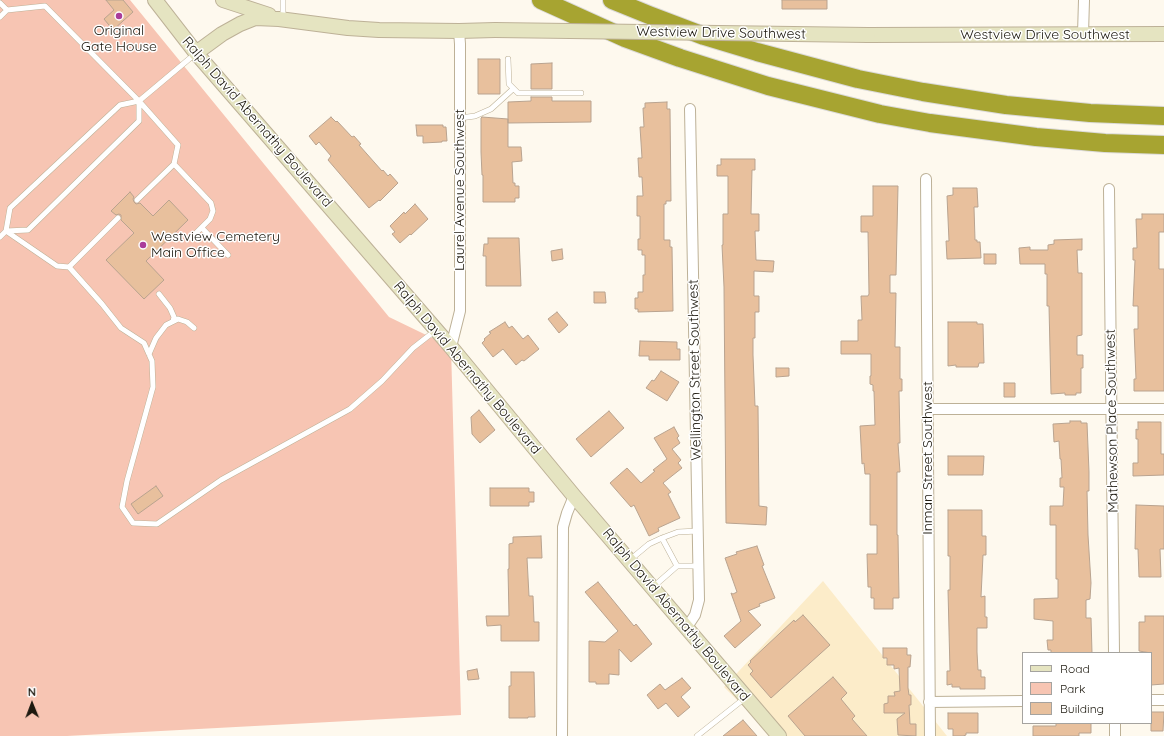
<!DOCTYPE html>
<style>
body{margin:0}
#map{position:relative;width:1164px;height:736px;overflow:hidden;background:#fef9ee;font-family:Quicksand,sans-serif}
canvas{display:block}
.legend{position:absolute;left:1022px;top:652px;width:130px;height:72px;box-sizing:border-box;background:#fff;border:1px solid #a5a39f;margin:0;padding:5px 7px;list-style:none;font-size:12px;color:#1d190f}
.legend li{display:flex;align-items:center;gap:8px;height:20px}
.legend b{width:20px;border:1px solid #a5a39f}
.north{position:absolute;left:12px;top:684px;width:40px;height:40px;-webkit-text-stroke:3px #fff;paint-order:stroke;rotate:359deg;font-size:11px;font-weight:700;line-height:16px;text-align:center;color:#1d190f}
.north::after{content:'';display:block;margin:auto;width:14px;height:18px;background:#1d190f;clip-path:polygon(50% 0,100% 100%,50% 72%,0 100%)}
</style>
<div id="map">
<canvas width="1164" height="736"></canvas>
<ul class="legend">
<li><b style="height:5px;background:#e5e4c1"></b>Road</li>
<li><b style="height:11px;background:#f7c5b3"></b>Park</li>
<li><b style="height:11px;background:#e8c09d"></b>Building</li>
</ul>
<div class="north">N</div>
</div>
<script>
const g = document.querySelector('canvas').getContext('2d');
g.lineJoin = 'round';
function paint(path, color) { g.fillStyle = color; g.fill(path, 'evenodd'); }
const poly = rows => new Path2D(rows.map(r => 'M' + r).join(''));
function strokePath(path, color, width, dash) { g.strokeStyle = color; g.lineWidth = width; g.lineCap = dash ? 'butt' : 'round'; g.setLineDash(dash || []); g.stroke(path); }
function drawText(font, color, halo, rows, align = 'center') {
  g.font = font + ' Quicksand,sans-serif'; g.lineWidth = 3; g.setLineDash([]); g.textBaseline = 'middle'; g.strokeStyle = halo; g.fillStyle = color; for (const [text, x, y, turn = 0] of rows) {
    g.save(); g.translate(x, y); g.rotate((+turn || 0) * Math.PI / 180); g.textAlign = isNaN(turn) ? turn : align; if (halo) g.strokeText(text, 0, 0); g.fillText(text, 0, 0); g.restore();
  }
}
paint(poly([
 [823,581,947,736,773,736,724,687]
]), '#fcecc9');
paint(poly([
 [0,0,130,0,389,317,451,347,461,715,67,736,0,736]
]), '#f7c5b3');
const building = poly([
 [106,0,123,0,133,12,113,30,104,19,114,10,106,0],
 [782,0,827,0,827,9,782,9,782,0],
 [478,59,500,59,500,94,478,94,478,59],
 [552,63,552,89,531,89,531,64,552,63],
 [531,97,552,97,552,101,591,101,591,122,508,123,508,102,531,101,531,97],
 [667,102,667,109,670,109,671,201,666,201,666,204,664,204,664,240,670,240,670,247,672,247,673,311,638,312,638,309,635,309,635,298,638,298,638,292,643,292,643,275,645,275,645,255,642,255,642,250,638,250,638,239,640,239,640,216,637,216,637,196,643,196,642,177,639,177,638,158,642,158,640,127,644,127,643,108,645,108,645,103,667,102],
 [331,117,336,122,337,121,352,137,354,136,361,144,359,145,382,171,383,170,388,176,390,174,398,183,380,201,379,200,369,208,328,160,331,156,319,142,316,145,309,136,331,117],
 [482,117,508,119,508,147,521,147,522,161,512,162,513,183,515,183,515,186,519,186,519,198,515,198,515,202,483,202,483,175,482,175,481,152,481,118,482,117],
 [416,125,443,125,443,127,446,127,447,141,442,141,442,142,423,143,423,136,417,136,416,125],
 [721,159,755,159,755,170,752,170,751,214,759,214,759,231,755,231,756,260,774,261,773,272,754,271,754,296,759,296,759,312,755,312,755,338,753,338,753,355,755,406,758,406,759,506,767,507,766,525,726,523,724,287,722,245,723,245,723,214,728,214,728,176,717,176,717,165,721,165,721,159],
 [873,186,898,186,896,275,890,275,890,293,896,293,895,347,900,347,900,379,902,379,902,391,899,391,900,443,898,443,900,472,897,472,897,535,898,535,899,598,893,598,893,609,874,609,874,598,871,598,871,587,868,587,867,554,877,554,877,525,870,525,870,474,865,474,864,463,862,464,860,426,875,425,874,391,873,391,873,385,870,384,870,376,871,376,871,354,841,354,841,341,858,341,858,320,862,320,861,296,868,296,869,294,868,232,861,232,861,216,873,216,873,186],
 [953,188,977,188,978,207,974,207,975,240,977,240,977,242,980,242,981,258,947,259,946,241,949,241,947,196,953,195,953,188],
 [130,192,134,197,133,199,134,202,136,204,140,203,153,216,169,200,188,220,146,261,164,280,144,299,106,260,134,233,121,220,121,215,119,214,116,215,111,211,130,192],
 [415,204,428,219,411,235,410,234,400,243,392,234,395,232,390,226,404,212,405,214,415,204],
 [1142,214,1164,214,1164,232,1159,232,1159,269,1164,269,1164,391,1134,391,1134,379,1136,379,1134,329,1138,329,1138,306,1133,306,1135,260,1133,260,1133,248,1137,248,1136,219,1142,219,1142,214],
 [488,238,519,238,521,286,486,286,486,256,483,256,484,244,488,244,488,238],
 [1082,239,1082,250,1077,250,1078,273,1082,273,1082,335,1077,336,1077,355,1083,355,1083,368,1081,368,1081,393,1076,393,1076,395,1065,395,1065,393,1051,394,1049,306,1047,306,1047,274,1045,274,1045,264,1020,264,1019,248,1030,247,1030,250,1048,250,1048,245,1054,244,1054,240,1082,239],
 [562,249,563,259,552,261,551,251,562,249],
 [984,254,996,254,996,264,984,264,984,254],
 [594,292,605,292,606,303,594,303,594,292],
 [557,312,568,325,559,333,548,319,557,312],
 [505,322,509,328,512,326,523,339,528,335,539,349,524,361,522,360,516,365,503,349,493,357,482,343,485,340,484,339,491,333,489,332,505,322],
 [948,322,977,322,977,324,983,324,984,363,979,363,978,367,956,367,956,365,948,366,948,322],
 [640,341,677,342,677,349,680,349,680,360,649,360,649,356,639,356,640,341],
 [776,368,789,368,789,376,776,377,776,368],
 [661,371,679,382,667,401,646,388,652,380,654,381,661,371],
 [1004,383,1015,383,1015,397,1004,397,1004,383],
 [479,410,495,430,480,443,472,434,471,417,479,410],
 [609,411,624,428,591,457,576,439,609,411],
 [1070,421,1081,421,1081,423,1087,423,1089,472,1089,491,1087,491,1088,535,1091,583,1090,599,1086,600,1086,618,1091,618,1092,653,1051,653,1051,650,1048,650,1047,640,1053,640,1053,621,1034,619,1034,599,1058,598,1058,579,1056,579,1056,525,1050,525,1050,506,1063,506,1064,487,1060,487,1060,478,1062,478,1061,459,1060,459,1059,441,1054,442,1053,424,1070,423,1070,421],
 [1138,422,1161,422,1161,454,1164,454,1164,475,1133,476,1133,463,1138,463,1138,439,1136,439,1136,429,1138,430,1138,422],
 [674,427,679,436,677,438,680,443,672,449,681,460,678,463,682,468,663,483,671,492,668,494,680,518,658,528,659,531,649,536,634,505,631,507,610,483,627,468,641,483,655,471,653,470,667,459,654,438,674,427],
 [948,456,984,456,983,475,948,475,948,456],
 [156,486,163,496,138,514,131,504,156,486],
 [490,488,529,488,529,492,534,492,534,502,529,502,529,506,490,506,490,488],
 [1136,505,1164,506,1164,549,1160,549,1161,577,1139,577,1138,549,1135,549,1136,505],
 [948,510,982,510,982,536,986,536,986,555,983,555,981,597,985,596,985,617,987,617,987,628,977,628,977,652,978,670,981,670,981,677,985,677,985,689,960,689,960,687,952,687,952,684,947,685,947,671,950,671,948,590,950,590,950,556,948,556,948,510],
 [541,536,542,558,527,558,529,596,533,596,534,622,539,622,539,641,501,641,501,625,487,626,486,616,509,616,508,569,509,569,509,544,513,543,513,537,541,536],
 [757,546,764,565,762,566,775,598,759,604,760,606,748,611,761,625,735,648,724,636,741,621,731,593,733,594,737,592,725,558,737,554,736,552,757,546],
 [598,582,634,626,636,624,652,644,631,662,619,649,619,675,609,674,609,684,596,684,596,682,589,682,589,641,605,642,618,631,585,592,598,582],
 [803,615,830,645,771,698,750,674,753,671,748,665,751,662,750,661,794,620,795,622,803,615],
 [1145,616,1164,616,1164,684,1151,685,1151,653,1139,651,1139,622,1145,622,1145,616],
 [883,648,907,648,907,655,911,655,910,667,908,667,908,688,909,695,911,695,911,705,909,705,910,724,916,724,916,736,898,735,897,719,905,713,884,713,884,704,888,703,888,696,895,696,894,692,900,691,899,668,894,669,894,665,887,665,887,658,883,658,883,648],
 [477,669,479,679,468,680,467,671,477,669],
 [511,672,534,672,535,717,528,717,528,718,509,718,509,686,511,686,511,672],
 [833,677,847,693,841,699,855,716,852,719,867,736,805,736,788,716,833,677],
 [682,678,691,688,681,697,690,707,678,717,666,703,658,709,647,695,660,684,665,690,682,678],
 [1151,712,1164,712,1163,731,1151,731,1151,712],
 [948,713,978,713,978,733,966,733,966,735,963,736,953,736,953,729,948,729,948,713],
 [743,720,757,736,723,736,743,720],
 [1056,723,1091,723,1091,733,1079,733,1079,736,1033,736,1033,726,1056,726,1056,723]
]);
paint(building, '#e8c09d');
strokePath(building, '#b9a38f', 1);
const lane = poly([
 [283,0,283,19],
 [0,3,7,10],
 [0,17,7,10,45,6,139,101,178,145,174,164,137,200],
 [508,59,509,84,518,93,581,93],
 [139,101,139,121,28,230,6,231,10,208,120,105,139,101],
 [139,101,195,54],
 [460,118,475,116,491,109,513,89],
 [174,164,211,203,213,211,210,219,191,238],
 [202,228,228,255],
 [0,237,6,231,57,266,69,267,118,218],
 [69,267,102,304,121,328,144,343,152,361,153,387,127,481,122,507,133,523,157,524,221,480,350,409,382,381,413,348,436,330],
 [159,294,170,308,174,317,173,321],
 [149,354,156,338,166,325,178,319,187,322,194,328],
 [662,538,677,566],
 [631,559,649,544,662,538,678,532,698,531],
 [653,587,677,566,698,566],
 [697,736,745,698]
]);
const street = poly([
 [1083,34,1084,0],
 [926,179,930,736],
 [1109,189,1114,653],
 [451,347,460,311,460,44,459,31],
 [928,409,1164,409],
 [687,627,695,615,699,600,690,109],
 [1151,700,1164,700],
 [929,702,1023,701],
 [1115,723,1115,736],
 [562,736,563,527,567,513,574,496]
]);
const secondary = poly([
 [155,0,196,53,451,347,574,496,779,736],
 [223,0,269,15],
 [868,35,1164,34],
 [196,53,222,34,240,24,255,18,279,19,348,28,379,30,459,31,495,30]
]);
const highway = poly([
 [541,0,625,38,680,58,768,86,880,114,930,123,1036,137,1105,143,1164,145],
 [612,0,649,15,704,36,757,52,858,79,923,92,1006,105,1090,113,1164,116]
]);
strokePath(lane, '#bdb197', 6);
strokePath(street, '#bdb197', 12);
strokePath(secondary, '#bdb197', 16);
strokePath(highway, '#dbdad9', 20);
strokePath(lane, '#fff', 5);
strokePath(street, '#fff', 10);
strokePath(secondary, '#e5e4c1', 14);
strokePath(highway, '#a7a431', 18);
const secondaryBridge = poly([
 [495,30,868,35]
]);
strokePath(secondaryBridge, '#bdb197', 16, []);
strokePath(secondaryBridge, '#e5e4c1', 14);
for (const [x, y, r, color] of [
 [119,16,4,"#aa3c9a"],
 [143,245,4,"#aa3c9a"]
]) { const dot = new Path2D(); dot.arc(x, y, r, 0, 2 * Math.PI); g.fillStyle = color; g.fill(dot); strokePath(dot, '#fff', 1.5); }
drawText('14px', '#1d190f', '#fff', [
 ["Original",119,31],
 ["Gate House",119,47],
 ["Westview Cemetery",151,237,"left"],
 ["Main Office",151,253,"left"]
]);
drawText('14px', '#1d190f', '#fff', [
 ["Westview Drive Southwest",721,33,1],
 ["Westview Drive Southwest",1045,35],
 ["Ralph David Abernathy Boulevard",257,122,49],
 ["Laurel Avenue Southwest",460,190,-90],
 ["Ralph David Abernathy Boulevard",467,368,50],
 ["Wellington Street Southwest",695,370,-91],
 ["Mathewson Place Southwest",1112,421,-91],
 ["Inman Street Southwest",928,458,-90],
 ["Ralph David Abernathy Boulevard",676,615,50]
]);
</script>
